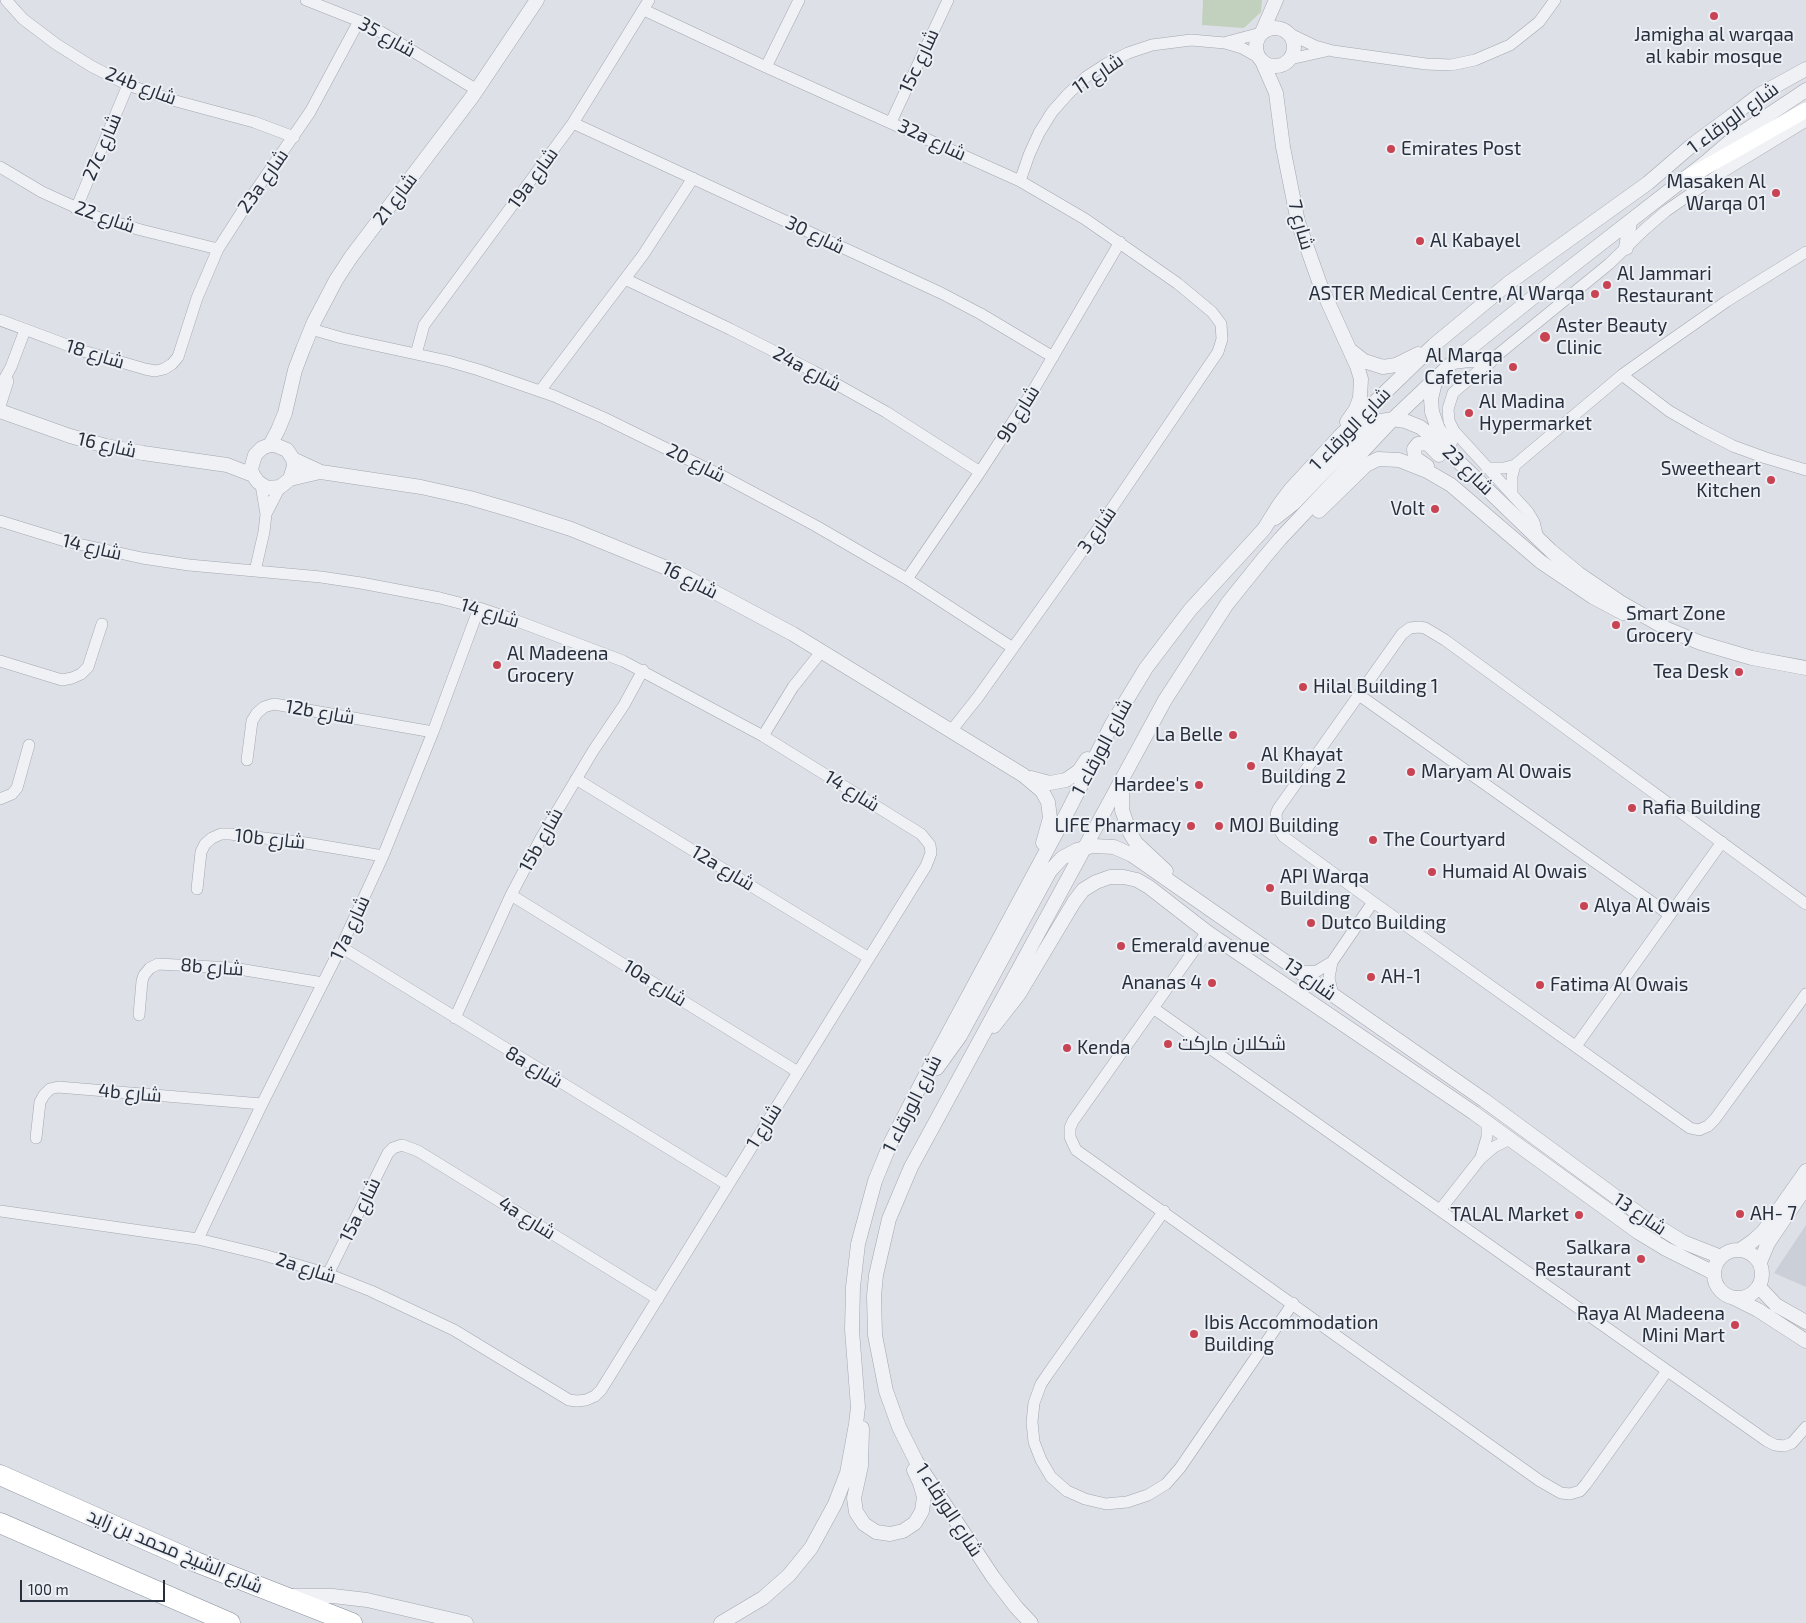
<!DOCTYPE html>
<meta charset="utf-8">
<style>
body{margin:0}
#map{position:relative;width:1806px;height:1623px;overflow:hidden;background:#dde0e6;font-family:"Exo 2",sans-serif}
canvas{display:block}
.scale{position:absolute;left:20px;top:1580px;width:145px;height:22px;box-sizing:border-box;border:2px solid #272e3c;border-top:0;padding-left:6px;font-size:15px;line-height:18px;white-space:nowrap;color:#272e3c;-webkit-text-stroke:4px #eceff4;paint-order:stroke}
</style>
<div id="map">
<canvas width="1806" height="1623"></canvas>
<div class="scale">100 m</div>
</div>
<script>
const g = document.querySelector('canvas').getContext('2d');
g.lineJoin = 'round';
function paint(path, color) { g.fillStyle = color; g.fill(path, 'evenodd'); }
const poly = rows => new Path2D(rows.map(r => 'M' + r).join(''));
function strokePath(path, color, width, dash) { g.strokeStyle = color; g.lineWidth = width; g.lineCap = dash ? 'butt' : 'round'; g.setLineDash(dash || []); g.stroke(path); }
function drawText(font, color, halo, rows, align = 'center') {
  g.font = font + ' "Exo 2",Cairo,sans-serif'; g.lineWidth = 4; g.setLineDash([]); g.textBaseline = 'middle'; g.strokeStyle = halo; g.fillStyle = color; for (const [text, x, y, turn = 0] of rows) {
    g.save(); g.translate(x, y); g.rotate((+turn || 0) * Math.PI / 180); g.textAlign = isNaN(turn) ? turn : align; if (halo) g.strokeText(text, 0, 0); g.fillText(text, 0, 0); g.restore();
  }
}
paint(poly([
 [1806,1225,1806,1287,1774,1273]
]), '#cbcfd8');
paint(poly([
 [1203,0,1262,0,1261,12,1244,28,1202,25]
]), '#c2d0be');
const minor = poly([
 [6,0,23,19,56,44,91,66,128,85,176,101,254,122,294,137],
 [306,0,359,21,381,32,477,90],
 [644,10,766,67,1020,181,1085,219,1177,283,1212,312,1221,324,1222,339,1218,352,1095,533,978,697,951,731],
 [1290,34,1315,46,1333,51,1426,64,1451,65,1475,60,1510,45,1539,22,1555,0],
 [1227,42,1261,33],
 [1290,59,1326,51],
 [766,67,799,0],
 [891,122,948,0],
 [573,123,941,293,981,314,1053,357],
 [0,167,42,192,97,217,141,230,218,249],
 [1020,181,1029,155,1039,133,1052,112,1068,94,1086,77,1106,64,1128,53,1152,45,1191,40,1225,43,1242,48,1258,57],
 [76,209,128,85],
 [625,279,730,329,813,371,886,412,980,472],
 [0,320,83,351,145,369,155,371,164,369,172,364,178,357,197,298,218,249,254,193,310,112,359,21],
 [311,329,342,338,448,361,479,370,554,396,604,418,726,478,816,526,907,579,1013,648],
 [416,354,424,325,573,123,649,0],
 [1622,375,1669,411,1700,429,1733,446,1766,458,1806,470],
 [0,387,11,367,25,330],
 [540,391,643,255,693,178],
 [0,406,8,381],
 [1487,468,1504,468,1515,465,1622,375,1657,350,1727,301,1806,252],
 [1512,494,1512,476,1515,465],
 [266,514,280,487],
 [0,521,65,541,142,558,189,565,321,577,361,583,440,598,479,608,512,619,623,661,763,736,921,834,930,845,931,853,926,866,601,1390,595,1396,586,1400,577,1401,569,1400,454,1330,371,1291,328,1274,264,1255,198,1239,0,1211],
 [1538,538,1534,522,1528,512,1454,431,1449,421,1448,409,1453,393,1490,361,1609,264,1645,229,1666,211,1721,173,1806,121],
 [255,571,264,532,266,514,261,485],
 [907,579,980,472,1034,389,1120,242],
 [0,661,62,680,72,678,81,674,88,667,102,624],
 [1359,695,1670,915],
 [763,736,793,687,821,652],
 [247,760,252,721,257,713,264,707,274,704,433,732],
 [576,779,869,958],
 [0,799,12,794,17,788,29,745],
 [197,889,201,852,205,844,212,838,221,834,230,834,306,843,383,856],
 [511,895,798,1072],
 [1806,904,1445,640,1425,628,1419,627,1410,628,1402,634,1278,809,1276,814,1277,827,1284,837,1373,902,1690,1128,1699,1130,1708,1126,1715,1119,1806,994],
 [1207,932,1073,1121,1070,1128,1070,1137,1076,1150,1540,1481,1561,1493,1570,1494,1580,1491,1586,1484,1667,1371],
 [341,947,728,1185],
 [1332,962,1329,978,1333,995],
 [1299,972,1317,971,1332,962,1373,902],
 [1153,1008,1767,1441,1775,1445,1784,1446,1792,1443,1806,1427],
 [139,1015,142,981,144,975,150,968,158,964,233,968,323,983],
 [455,1018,511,895,541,838,593,751,624,705,643,670],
 [1576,1046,1722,842],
 [36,1138,40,1102,44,1095,50,1089,58,1087,262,1104],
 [1481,1157,1487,1137,1487,1123],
 [1440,1210,1480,1159,1494,1147,1510,1139],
 [1164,1211,1052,1368,1041,1384,1034,1403,1032,1422,1034,1442,1041,1460,1051,1477,1067,1491,1085,1499,1106,1504,1116,1503,1127,1502,1148,1495,1166,1484,1180,1468,1293,1303],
 [198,1239,262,1104,341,947,383,856,433,732,479,608],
 [328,1274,388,1153,393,1148,402,1145,418,1151,658,1299]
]);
const tertiary = poly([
 '1256 47a19 19 0 1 1 38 0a19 19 0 1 1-38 0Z',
 [1262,32,1276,0],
 [1262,61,1276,93,1283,147,1298,222,1321,287,1357,366,1361,379,1360,398,1356,409,1347,422],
 [1626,248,1630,221],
 [1350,350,1364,361,1383,367,1396,365,1418,354],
 [1453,362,1469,360,1490,361],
 [1436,378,1431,399,1432,412,1438,429,1450,443],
 [0,411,70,436,106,446,143,453,227,465,253,475],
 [270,445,278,430,285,413,295,370,303,349,314,322,336,280,351,257,472,97,537,0],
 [293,459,321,472,421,487,470,498,518,512,571,529,679,573,793,634,1023,775,1042,791,1048,802,1050,818,1043,843],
 [1427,466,1415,458,1414,449,1418,444,1427,443,1439,455],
 [290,479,294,466,293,459,287,450,275,445,270,445,262,448,255,455,251,469,253,475,258,482,267,488,280,487,290,479,320,472],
 [1319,511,1366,465,1378,459,1399,460,1427,471,1451,485,1541,562,1593,597,1623,613],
 [1275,518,1294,503,1366,428,1381,421,1393,419,1405,421,1420,427,1433,437,1551,551,1579,574,1620,602,1667,629,1701,643,1752,658,1806,668],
 [1031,778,1050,783,1066,780,1079,771,1087,759],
 [1122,781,1122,810,1130,833,1136,843,1166,871],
 [994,1026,1019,994,1074,902,1083,890,1096,882,1110,877,1124,877,1137,880,1149,887,1207,932,1474,1113,1638,1232,1666,1249,1714,1273],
 [937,1068,960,1036,1050,871,1062,858,1077,850,1093,846,1114,847,1132,855,1484,1100,1646,1219,1683,1242,1721,1257],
 '1714 1274a24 24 0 1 1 48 0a24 24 0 1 1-48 0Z',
 [1740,1250,1753,1241,1763,1232,1806,1171],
 [1760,1262,1768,1243,1806,1187],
 [1759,1287,1776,1305,1806,1322],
 [1734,1298,1758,1310,1806,1341],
 [862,1428,861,1466,854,1498,856,1512,864,1524,876,1532,890,1534,903,1531,915,1523,922,1511,924,1497,920,1483,914,1470],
 [292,1596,333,1596,367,1600,466,1623],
 [721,1623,763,1598,789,1575,811,1548,835,1504,847,1473,856,1424,858,1407,852,1330,853,1287,858,1244,875,1181,891,1142,922,1082,1069,809,1112,724,1146,668,1190,610,1264,529,1279,505,1291,489,1340,436,1434,345,1510,282,1648,183,1691,146,1741,109,1759,95,1806,69],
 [1031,1623,1016,1607,993,1577,916,1461,899,1427,886,1391,875,1335,874,1296,876,1275,889,1219,911,1167,1165,700,1227,604,1264,558,1280,539,1393,419,1453,362,1562,274,1706,162,1734,138,1806,90]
]);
const motorway = poly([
 [0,1475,196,1562,352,1623],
 [0,1523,230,1623]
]);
strokePath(minor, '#a3a7b0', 12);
strokePath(tertiary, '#a3a7b0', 15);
strokePath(motorway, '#858d9c', 21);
strokePath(minor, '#eff1f5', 11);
strokePath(tertiary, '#eff1f5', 14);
strokePath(poly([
 [1683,180,1806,110]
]), '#fff', 15);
strokePath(motorway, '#fff', 20);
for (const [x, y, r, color] of [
 [1714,16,5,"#c84453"],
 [1391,149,5,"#c84453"],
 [1776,193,5,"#c84453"],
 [1420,241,5,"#c84453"],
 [1607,285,5,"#c84453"],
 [1595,294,5,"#c84453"],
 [1545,337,6,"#c84453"],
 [1513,367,5,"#c84453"],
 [1469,413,5,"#c84453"],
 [1771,480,5,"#c84453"],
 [1435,509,5,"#c84453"],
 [1616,625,5,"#c84453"],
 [497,665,5,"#c84453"],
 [1739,672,5,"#c84453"],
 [1303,687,5,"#c84453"],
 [1233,735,5,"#c84453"],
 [1251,766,5,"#c84453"],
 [1411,772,5,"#c84453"],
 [1199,785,5,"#c84453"],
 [1632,808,5,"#c84453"],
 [1191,826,5,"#c84453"],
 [1219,826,5,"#c84453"],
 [1373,840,5,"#c84453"],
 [1432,872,5,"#c84453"],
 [1270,888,5,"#c84453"],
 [1584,906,5,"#c84453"],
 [1311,923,5,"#c84453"],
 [1121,946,5,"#c84453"],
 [1371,977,5,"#c84453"],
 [1212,983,5,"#c84453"],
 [1540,985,5,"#c84453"],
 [1168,1044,5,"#c84453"],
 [1067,1048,5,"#c84453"],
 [1740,1214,5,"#c84453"],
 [1579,1215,5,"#c84453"],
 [1641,1259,5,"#c84453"],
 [1735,1325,5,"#c84453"],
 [1194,1334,5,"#c84453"]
]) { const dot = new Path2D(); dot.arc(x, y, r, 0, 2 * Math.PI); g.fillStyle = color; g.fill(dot); strokePath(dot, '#eceff4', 2); }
drawText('19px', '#272e3c', '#eceff4', [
 ["Jamigha al warqaa",1714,35,"center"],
 ["al kabir mosque",1714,57,"center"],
 ["Emirates Post",1401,149],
 ["Masaken Al",1766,182,"right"],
 ["Warqa 01",1766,204,"right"],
 ["Al Kabayel",1430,241],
 ["Al Jammari",1617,274],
 ["Restaurant",1617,296],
 ["ASTER Medical Centre, Al Warqa",1585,294,"right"],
 ["Aster Beauty",1556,326],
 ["Clinic",1556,348],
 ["Al Marqa",1503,356,"right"],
 ["Cafeteria",1503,378,"right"],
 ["Al Madina",1479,402],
 ["Hypermarket",1479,424],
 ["Sweetheart",1761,469,"right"],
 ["Kitchen",1761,491,"right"],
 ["Volt",1425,509,"right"],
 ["Smart Zone",1626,614],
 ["Grocery",1626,636],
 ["Al Madeena",507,654],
 ["Grocery",507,676],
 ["Tea Desk",1729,672,"right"],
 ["Hilal Building 1",1313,687],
 ["La Belle",1223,735,"right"],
 ["Al Khayat",1261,755],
 ["Building 2",1261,777],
 ["Maryam Al Owais",1421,772],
 ["Hardee's",1189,785,"right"],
 ["Rafia Building",1642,808],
 ["LIFE Pharmacy",1181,826,"right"],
 ["MOJ Building",1229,826],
 ["The Courtyard",1383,840],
 ["Humaid Al Owais",1442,872],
 ["API Warqa",1280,877],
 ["Building",1280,899],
 ["Alya Al Owais",1594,906],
 ["Dutco Building",1321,923],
 ["Emerald avenue",1131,946],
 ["AH-1",1381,977],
 ["Ananas 4",1202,983,"right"],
 ["Fatima Al Owais",1550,985],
 ["شكلان ماركت",1178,1044],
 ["Kenda",1077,1048],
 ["AH- 7",1750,1214],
 ["TALAL Market",1569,1215,"right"],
 ["Salkara",1631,1248,"right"],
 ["Restaurant",1631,1270,"right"],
 ["Raya Al Madeena",1725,1314,"right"],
 ["Mini Mart",1725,1336,"right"],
 ["Ibis Accommodation",1204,1323],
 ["Building",1204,1345]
], 'left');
drawText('19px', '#272e3c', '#eceff4', [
 ["شارع 35",387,37,29],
 ["15c شارع",919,61,-65],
 ["شارع 11",1098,74,-34],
 ["24b شارع",141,86,21],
 ["شارع الورقاء 1",1733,118,-36],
 ["32a شارع",932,140,25],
 ["27c شارع",102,147,-67],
 ["19a شارع",533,178,-54],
 ["23a شارع",263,181,-55],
 ["شارع 21",395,199,-53],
 ["شارع 22",105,217,19],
 ["شارع 7",1301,225,74],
 ["شارع 30",815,235,26],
 ["شارع 18",95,354,17],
 ["24a شارع",807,369,28],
 ["9b شارع",1018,414,-58],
 ["شارع الورقاء 1",1350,429,-46],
 ["شارع 16",107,445,13],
 ["شارع 20",696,463,27],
 ["شارع 23",1468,470,44],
 ["شارع 3",1097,530,-55],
 ["شارع 14",92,547,13],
 ["شارع 16",690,580,27],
 ["شارع 14",490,613,17],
 ["12b شارع",320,712,10],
 ["شارع الورقاء 1",1102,747,-62],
 ["شارع 14",852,791,32],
 ["10b شارع",270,839,6],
 ["15b شارع",541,840,-61],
 ["12a شارع",723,868,31],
 ["17a شارع",350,928,-65],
 ["8b شارع",212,967,4],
 ["شارع 13",1310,979,35],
 ["10a شارع",655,983,32],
 ["8a شارع",534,1067,31],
 ["4b شارع",130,1093,5],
 ["شارع الورقاء 1",912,1104,-63],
 ["شارع 1",764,1126,-58],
 ["15a شارع",360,1210,-64],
 ["شارع 13",1640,1214,34],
 ["4a شارع",527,1218,32],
 ["2a شارع",306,1268,18],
 ["شارع الورقاء 1",949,1510,57],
 ["شارع الشيخ محمد بن زايد",175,1551,23]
]);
</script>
